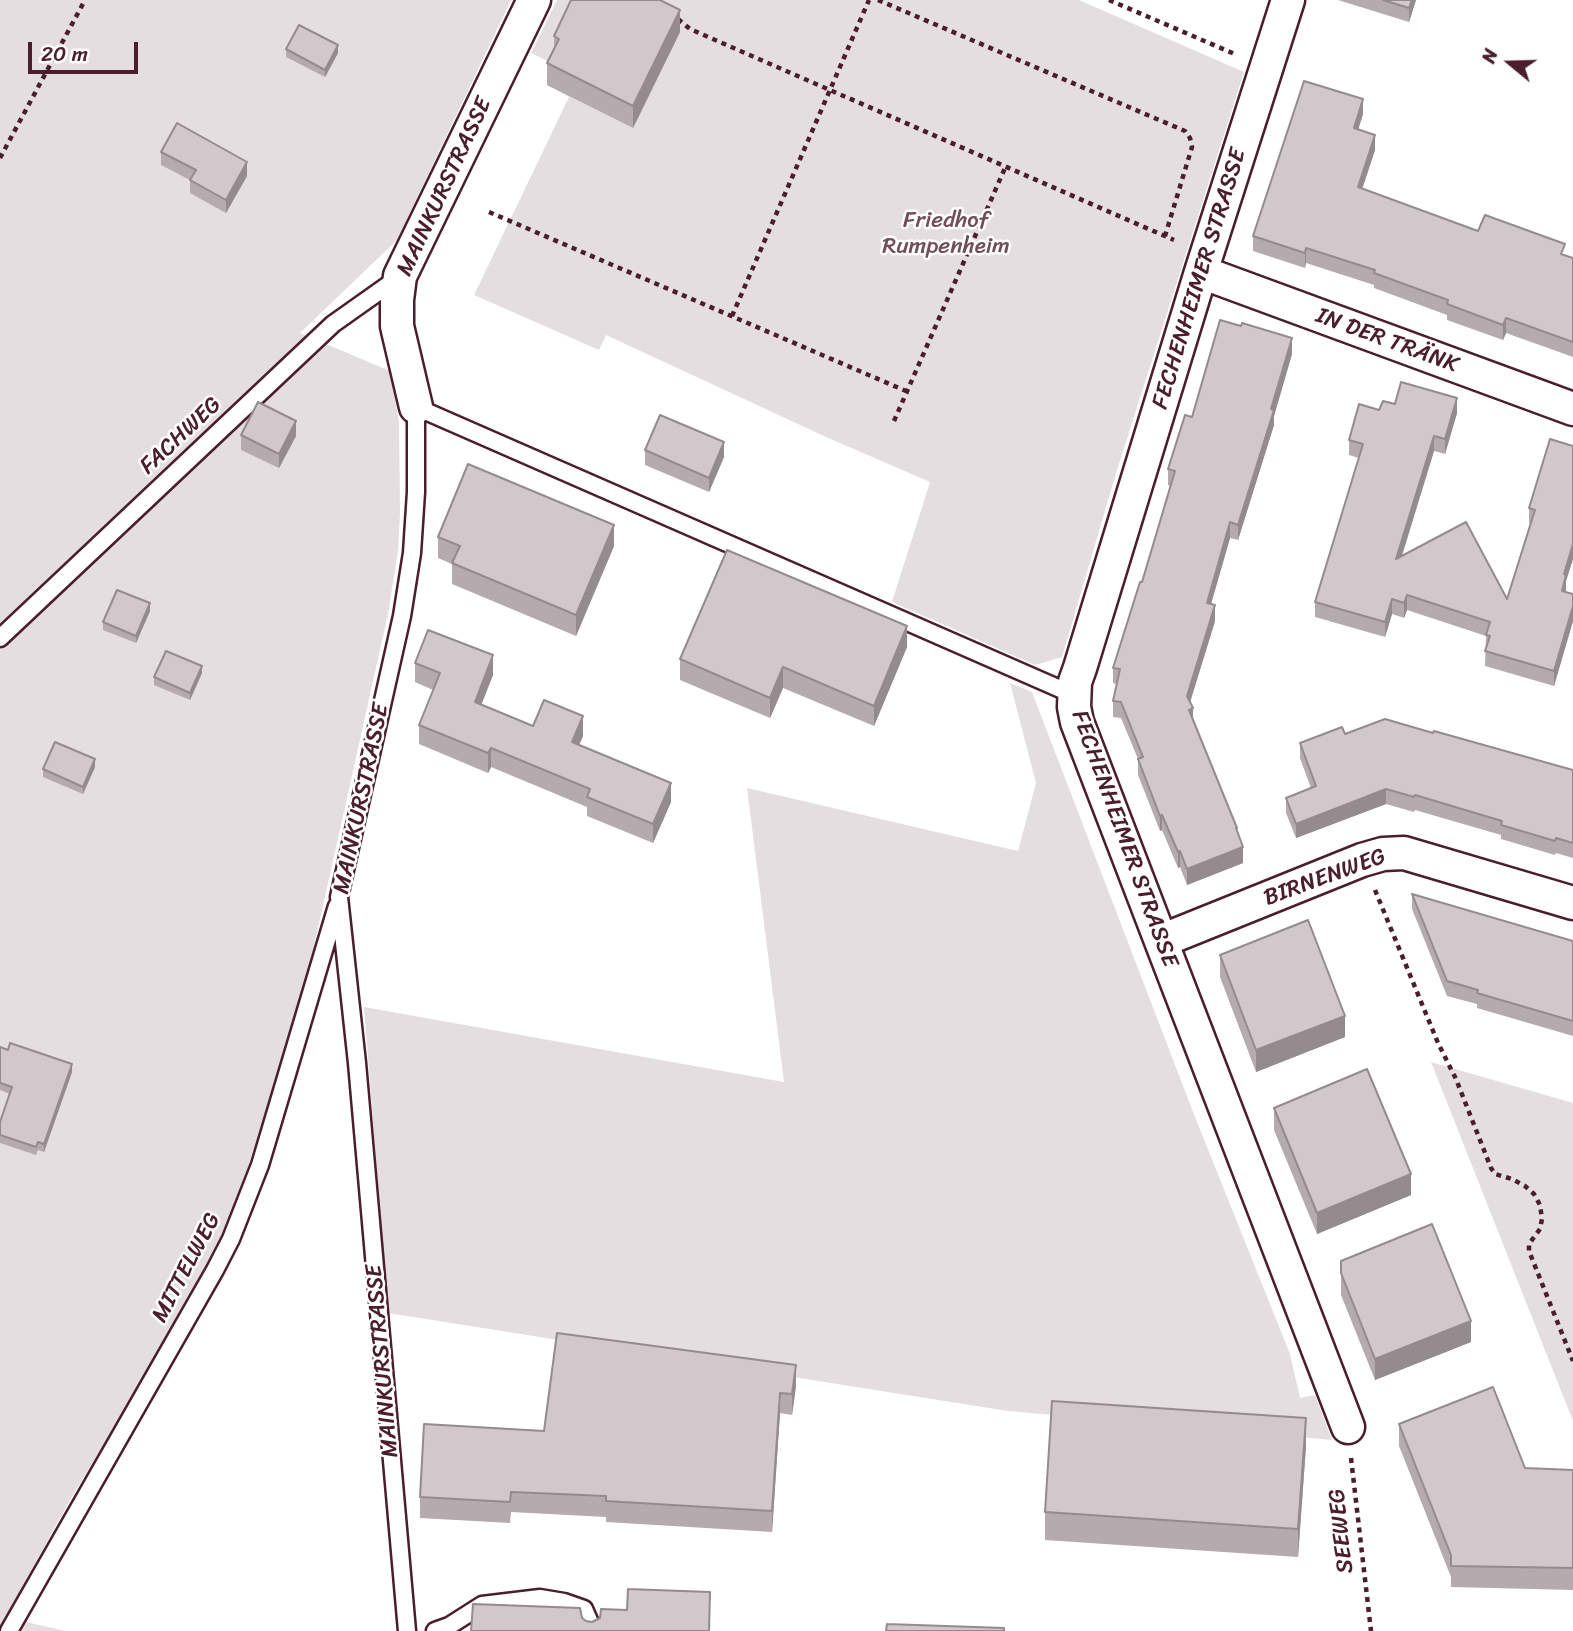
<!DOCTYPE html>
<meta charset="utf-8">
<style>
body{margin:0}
#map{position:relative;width:1573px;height:1631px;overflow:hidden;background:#fff;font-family:Sriracha,sans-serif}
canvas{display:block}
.north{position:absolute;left:1475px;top:28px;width:70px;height:70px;-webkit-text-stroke:5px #fff;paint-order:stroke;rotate:289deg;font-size:19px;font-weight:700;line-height:28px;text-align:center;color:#4a1f2b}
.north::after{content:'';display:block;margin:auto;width:24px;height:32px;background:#4a1f2b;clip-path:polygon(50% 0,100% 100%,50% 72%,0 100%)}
.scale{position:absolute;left:28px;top:42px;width:110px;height:32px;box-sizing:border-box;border:4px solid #4a1f2b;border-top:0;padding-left:9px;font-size:21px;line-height:24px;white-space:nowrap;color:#4a1f2b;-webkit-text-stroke:5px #fff;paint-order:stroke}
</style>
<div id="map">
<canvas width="1573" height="1631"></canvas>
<div class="north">N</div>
<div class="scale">20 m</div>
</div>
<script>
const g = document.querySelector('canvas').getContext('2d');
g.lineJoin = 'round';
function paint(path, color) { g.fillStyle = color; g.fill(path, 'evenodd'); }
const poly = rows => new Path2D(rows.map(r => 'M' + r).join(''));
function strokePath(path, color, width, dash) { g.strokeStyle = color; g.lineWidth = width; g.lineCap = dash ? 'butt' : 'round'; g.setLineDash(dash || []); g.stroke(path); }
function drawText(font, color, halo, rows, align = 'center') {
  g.font = font + ' Sriracha,sans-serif'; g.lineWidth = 5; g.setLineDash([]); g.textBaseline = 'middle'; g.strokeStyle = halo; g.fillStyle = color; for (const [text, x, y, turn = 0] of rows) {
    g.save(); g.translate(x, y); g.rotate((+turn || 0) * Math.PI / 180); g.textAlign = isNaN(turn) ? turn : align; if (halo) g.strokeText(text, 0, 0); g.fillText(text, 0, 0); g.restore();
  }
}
paint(poly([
 [0,0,511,0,397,240,300,333,390,371,399,422,400,514,398,551,388,614,304,991,228,1229,137,1391,71,1498,0,1627],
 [557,0,1079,0,1244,72,1117,470,1062,657,1035,665,892,602,930,482,826,437,606,335,599,350,474,295,569,97,547,85,556,65,531,53],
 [1010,683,1032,692,1195,1117,1290,1354,1300,1398,1315,1395,1332,1440,1008,1411,388,1313,364,1007,784,1082,747,788,1018,851,1036,783],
 [1431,1062,1573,1103,1573,1421],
 [26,1622,66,1631,21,1631]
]), '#e5dee0');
const lane = poly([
 [0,638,333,324,398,278],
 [9,1631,215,1270,231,1239,260,1165,337,906],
 [407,1631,357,1063,339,897,402,616,412,553,416,492,416,407,1074,695],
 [435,1631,449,1626,482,1605,540,1598,564,1602,584,1609,591,1625,591,1631]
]);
const street = poly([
 [1288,0,1201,272,1080,668,1075,682,1074,707,1077,722,1161,941,1348,1427],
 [1201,272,1573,409],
 [416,407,397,326,397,300,400,276,534,0],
 [1161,941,1362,860,1383,854,1404,853,1573,903]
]);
strokePath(lane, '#4a1f2b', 21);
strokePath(street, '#4a1f2b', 37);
strokePath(poly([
 [878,0,1185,131,1190,138,1192,147,1165,236],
 [1109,0,1237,55],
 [678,19,690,29,1174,240],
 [0,158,85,0],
 [489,212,906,391],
 [732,316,869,0],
 [894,421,1005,168],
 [1375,890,1438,1043,1456,1079,1491,1168,1495,1174,1512,1179,1525,1186,1534,1194,1540,1205,1542,1219,1540,1229,1529,1244,1529,1251,1573,1361],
 [1351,1458,1371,1631]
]), '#4a1f2b', 4.5, [5, 5]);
strokePath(lane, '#fff', 16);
strokePath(street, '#fff', 32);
paint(poly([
 [1338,0,1416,0,1409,22],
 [680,32,633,128,547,85,547,63,554,50,554,36],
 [286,49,338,53,325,77,286,57],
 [1363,114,1358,129,1375,150,1362,188,1478,231,1573,258,1573,357,1506,333,1503,340,1447,320,1447,315,1374,288,1374,285,1306,263,1305,268,1253,251,1253,236],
 [161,152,247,176,226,213,190,193,190,180,161,165],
 [1292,354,1274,416,1274,425,1238,540,1230,538,1211,604,1215,621,1190,702,1193,720,1237,833,1243,863,1187,885,1180,867,1178,868,1162,830,1160,831,1138,775,1138,759,1121,718,1113,717,1113,701,1117,684,1113,683,1113,668,1142,582,1170,486,1168,485,1168,469,1192,417],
 [1395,404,1457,413,1445,454,1434,451,1402,556,1507,599,1530,523,1529,523,1529,508,1573,446,1573,559,1566,581,1566,592,1573,594,1573,621,1554,686,1485,666,1486,636,1407,610,1404,618,1392,614,1385,637,1315,617,1315,602,1359,458,1349,455,1349,440,1379,410],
 [241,435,296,436,279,468,241,450],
 [645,450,724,457,709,492,645,465],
 [438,537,614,546,576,636,452,584,452,564,438,558],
 [150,611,136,643,103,630,103,622],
 [907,647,874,726,783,688,770,718,680,680,680,659],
 [415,663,493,675,481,704,533,726,583,736,579,745,671,802,653,843,587,816,587,807,491,767,488,773,419,744,419,725,433,690,415,682],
 [202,673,190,700,154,685,154,677],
 [1433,733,1573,770,1573,858,1556,853,1555,855,1501,839,1501,835,1415,810,1414,812,1386,804,1296,838,1286,813,1286,798,1311,788,1300,758,1300,743,1345,734],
 [95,767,83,794,43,777,43,769],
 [1412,894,1573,941,1573,1036,1477,1008,1477,1004,1447,996,1412,909],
 [1220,955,1345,1037,1256,1072,1220,977],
 [0,1047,72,1072,44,1152,38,1150,36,1155,0,1143,0,1122,10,1094,0,1090],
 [1274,1108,1411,1195,1317,1234,1274,1130],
 [1341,1261,1471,1342,1375,1380,1341,1295],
 [796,1386,792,1415,780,1413,772,1532,606,1522,606,1517,511,1512,510,1523,420,1518,420,1497,544,1431],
 [1399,1424,1525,1468,1573,1470,1573,1590,1451,1587,1451,1577,1399,1446],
 [1306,1446,1298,1557,1045,1540,1045,1512]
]), '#b5abaf');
paint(poly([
 [1412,0,1416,0,1409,22,1409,8],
 [680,10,680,32,633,128,633,106],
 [338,45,338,53,325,77,325,70],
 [1363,99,1363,114,1354,143,1354,128],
 [1375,135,1375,150,1358,202,1358,187],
 [247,162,247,176,226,213,226,200],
 [1306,248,1306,263,1305,268,1305,253],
 [1506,318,1506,333,1503,340,1503,325],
 [1292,338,1292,354,1274,416,1274,425,1238,540,1238,525],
 [1457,398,1457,413,1445,454,1445,439],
 [296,421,296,436,279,468,279,454],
 [1434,436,1434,451,1396,574,1396,559],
 [724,442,724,457,709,492,709,478],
 [1230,522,1230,538,1207,618,1207,603],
 [614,525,614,546,576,636,576,615],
 [1573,544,1573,559,1566,581,1566,590,1562,606,1562,591,1564,574],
 [1407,595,1407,610,1404,618,1404,603],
 [1392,599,1392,614,1385,637,1385,622],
 [150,603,150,611,136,643,136,636],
 [1215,605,1215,621,1187,712,1187,696],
 [1573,606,1573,621,1554,686,1554,671],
 [907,626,907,647,874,726,874,706],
 [493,655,493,675,475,721,475,702],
 [202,666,202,673,190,700,190,693],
 [783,667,783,688,770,718,770,698],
 [1193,708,1193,723,1189,710],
 [583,716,583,736,572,762,572,742],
 [491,748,491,767,488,773,488,753],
 [95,759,95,767,83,794,83,787],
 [671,783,671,802,653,843,653,824],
 [1386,789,1386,804,1296,838,1296,824],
 [1162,815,1162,830,1160,831,1160,816],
 [1243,847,1243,863,1187,885,1187,869],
 [1180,851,1180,867,1178,868,1178,852],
 [1345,1016,1345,1037,1256,1072,1256,1050],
 [72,1064,72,1072,44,1152,44,1144],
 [1411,1174,1411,1195,1317,1234,1317,1213],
 [1471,1321,1471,1342,1375,1380,1375,1359],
 [796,1365,796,1386,792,1415,792,1394],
 [780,1393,780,1413,772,1532,772,1511],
 [1306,1418,1306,1446,1298,1557,1298,1529]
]), '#938b8e');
const building = poly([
 [571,0,660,0,680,10,633,106,547,63,559,39,554,36,571,0],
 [1383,0,1412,0,1409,8,1383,0],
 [299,25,338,45,325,70,286,49,299,25],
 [1304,81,1363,99,1354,128,1375,135,1358,187,1478,231,1485,215,1565,244,1561,254,1573,258,1573,342,1506,318,1503,325,1447,304,1448,300,1374,273,1375,270,1306,248,1305,253,1253,236,1304,81],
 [177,123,247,162,226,200,190,180,196,170,161,152,177,123],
 [1220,320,1241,326,1242,323,1292,338,1271,409,1274,410,1238,525,1230,522,1207,603,1215,605,1187,696,1193,708,1189,710,1237,828,1236,828,1243,847,1187,869,1180,851,1178,852,1162,815,1160,816,1138,759,1143,757,1121,702,1113,701,1120,669,1113,668,1140,582,1142,582,1175,471,1168,469,1185,415,1192,417,1220,320],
 [1401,382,1457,398,1445,439,1434,436,1396,559,1466,522,1507,599,1535,510,1529,508,1550,439,1573,446,1573,544,1564,574,1566,575,1562,591,1573,594,1573,606,1554,671,1485,651,1490,636,1486,635,1490,622,1407,595,1404,603,1392,599,1385,622,1315,602,1363,444,1349,440,1359,404,1379,410,1383,401,1395,404,1401,382],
 [258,402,296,421,279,454,241,435,258,402],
 [660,415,724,442,709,478,645,450,660,415],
 [468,464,614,525,576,615,452,563,460,546,438,537,468,464],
 [727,550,907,626,874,706,783,667,770,698,680,659,727,550],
 [117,590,150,603,136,636,103,622,117,590],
 [428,630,493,655,475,702,533,726,544,700,583,716,572,742,671,783,653,824,587,797,590,789,491,748,488,753,419,725,440,673,415,663,428,630],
 [166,651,202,666,190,693,154,677,166,651],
 [1385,719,1433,733,1434,731,1573,770,1573,843,1556,838,1555,841,1501,825,1502,821,1415,795,1414,797,1386,789,1296,824,1286,798,1316,786,1300,743,1342,727,1345,734,1385,719],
 [55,742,95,759,83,787,43,769,55,742],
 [1412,894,1573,941,1573,1021,1477,993,1478,990,1447,981,1412,894],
 [1308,920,1345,1016,1256,1050,1220,955,1308,920],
 [10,1043,72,1064,44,1144,38,1142,36,1147,0,1135,0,1122,12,1087,0,1083,0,1047,8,1050,10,1043],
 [1367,1069,1411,1174,1317,1213,1274,1108,1367,1069],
 [1432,1224,1471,1321,1375,1359,1341,1273,1341,1261,1432,1224],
 [557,1333,796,1365,792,1394,780,1393,772,1511,606,1501,606,1496,511,1492,510,1502,420,1497,424,1424,544,1431,557,1333],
 [1493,1387,1525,1468,1573,1470,1573,1568,1451,1566,1451,1555,1399,1424,1493,1387],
 [1052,1401,1306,1418,1298,1529,1045,1512,1052,1401],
 [628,1589,710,1592,709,1631,471,1631,473,1604,580,1608,582,1618,586,1621,592,1622,600,1618,601,1609,627,1610,628,1589],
 [887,1624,1004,1628,1004,1631,886,1631,887,1624]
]);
paint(building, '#d2c7cb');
strokePath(building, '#938b8e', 2);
drawText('23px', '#4a1f2b', '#fff', [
 ["MAINKURSTRASSE",445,187,-65],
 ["FECHENHEIMER STRASSE",1200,279,-73],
 ["IN DER TRÄNK",1387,341,20],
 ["FACHWEG",181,436,-43],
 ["MAINKURSTRASSE",362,799,-78],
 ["FECHENHEIMER STRASSE",1124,839,70],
 ["BIRNENWEG",1325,878,-20],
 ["MITTELWEG",187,1268,-62],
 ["MAINKURSTRASSE",383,1361,-95],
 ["SEEWEG",1342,1531,-96]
]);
drawText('23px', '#714f58', '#fff', [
 ["Friedhof",946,221],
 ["Rumpenheim",946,247]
]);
</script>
